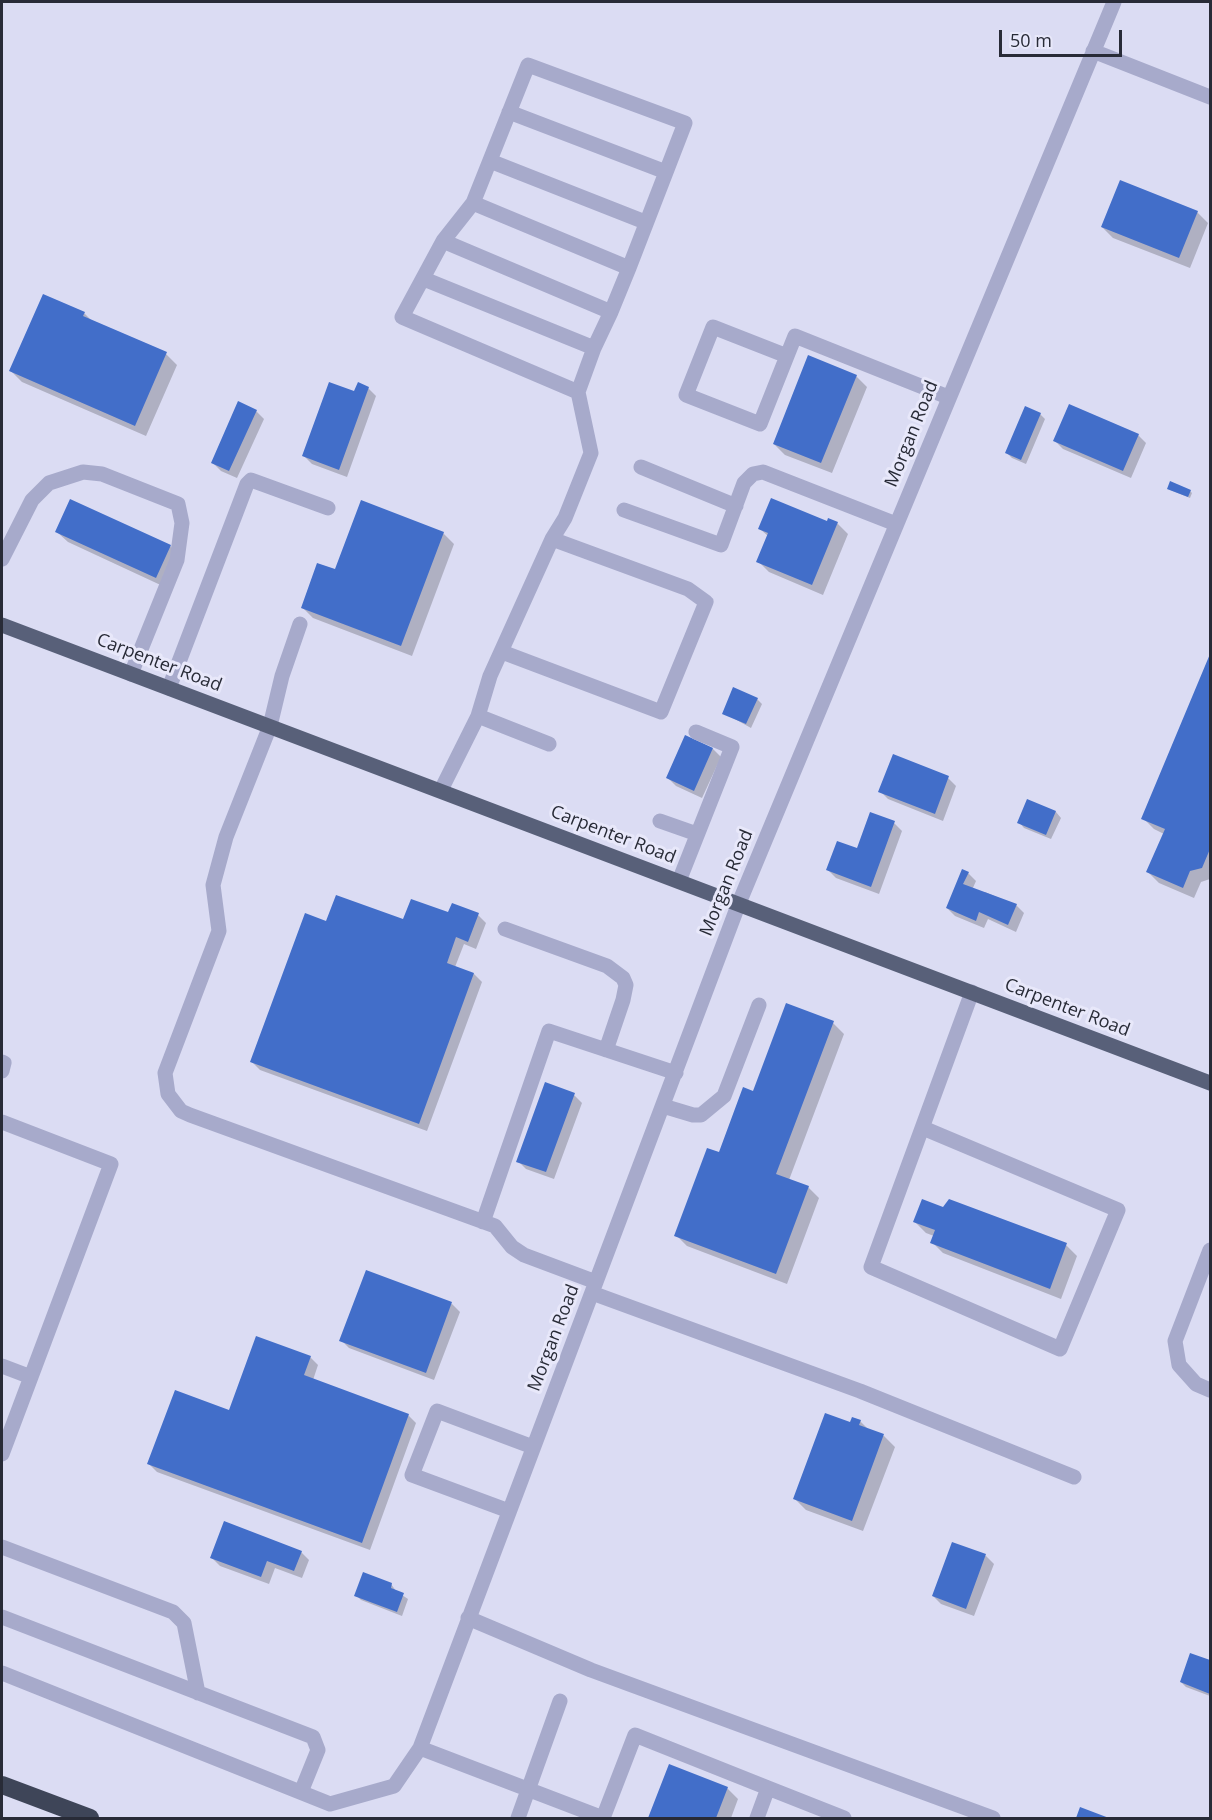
<!DOCTYPE html>
<style>
body{margin:0}
#map{position:relative;width:1212px;height:1820px;overflow:hidden;background:#dbdcf3;font-family:"Open Sans",sans-serif}
canvas{display:block}
.frame{position:absolute;inset:0;border:3px solid #282b37;pointer-events:none}
.scale{position:absolute;left:999px;top:30px;width:123px;height:27px;box-sizing:border-box;border:3px solid #282b37;border-top:0;padding-left:8px;font-size:18px;line-height:21px;white-space:nowrap;color:#282b37;-webkit-text-stroke:4px #e8e8fa;paint-order:stroke}
</style>
<div id="map">
<canvas width="1212" height="1820"></canvas>
<div class="frame"></div>
<div class="scale">50 m</div>
</div>
<script>
const g = document.querySelector('canvas').getContext('2d');
g.lineJoin = 'round';
function paint(path, color) { g.fillStyle = color; g.fill(path, 'evenodd'); }
const poly = rows => new Path2D(rows.map(r => 'M' + r).join(''));
function strokePath(path, color, width, dash) { g.strokeStyle = color; g.lineWidth = width; g.lineCap = dash ? 'butt' : 'round'; g.setLineDash(dash || []); g.stroke(path); }
function drawText(font, color, halo, rows, align = 'center') {
  g.font = font + ' "Open Sans",sans-serif'; g.lineWidth = 6; g.setLineDash([]); g.textBaseline = 'middle'; g.strokeStyle = halo; g.fillStyle = color; for (const [text, x, y, turn = 0] of rows) {
    g.save(); g.translate(x, y); g.rotate((+turn || 0) * Math.PI / 180); g.textAlign = isNaN(turn) ? turn : align; if (halo) g.strokeText(text, 0, 0); g.fillText(text, 0, 0); g.restore();
  }
}
paint(poly([
 [1197,212,1208,223,1190,268,1113,238,1102,227],
 [84,313,92,321,166,354,177,365,146,436,22,382,11,371],
 [856,376,867,387,832,473,785,455,774,444],
 [368,388,376,396,347,477,312,464,304,456,355,393],
 [256,411,264,419,237,478,221,471,213,463],
 [1040,414,1045,419,1026,464,1012,458,1007,453],
 [1138,435,1146,443,1131,478,1063,449,1055,441],
 [1168,489,1190,491,1192,493,1190,498],
 [837,523,848,534,823,595,769,572,758,561,768,536,760,529],
 [57,532,170,546,181,557,167,588,68,542],
 [443,533,454,544,412,656,313,618,302,607,336,571],
 [1210,657,1210,879,1201,882,1194,898,1159,883,1148,872,1164,834,1154,829,1143,818],
 [757,699,762,704,751,728,724,713],
 [686,737,713,749,721,757,702,798,676,786,668,778],
 [948,778,956,786,943,821,888,799,880,791],
 [1028,801,1056,812,1061,818,1051,839,1024,828,1019,822],
 [894,823,902,831,879,894,836,878,828,870],
 [968,873,976,881,972,890,984,895,985,892,1016,905,1024,913,1016,932,988,919,984,928,955,916,947,908],
 [449,914,478,915,486,923,476,949,464,944,455,967,474,974,482,982,427,1131,260,1070,252,1062,404,921],
 [833,1023,844,1034,789,1180,808,1187,819,1198,787,1284,687,1246,676,1235,754,1093],
 [574,1095,582,1103,554,1179,526,1169,518,1161],
 [915,1222,1066,1245,1077,1256,1061,1299,943,1253,932,1242,934,1236,926,1233],
 [367,1272,452,1304,460,1312,434,1380,349,1348,341,1340],
 [310,1357,318,1365,313,1380,408,1415,416,1423,370,1550,157,1472,149,1464],
 [860,1421,869,1430,884,1436,895,1447,863,1531,806,1510,795,1499,851,1424],
 [953,1544,986,1556,994,1564,974,1616,941,1604,933,1596],
 [301,1552,309,1560,302,1578,275,1568,269,1584,220,1566,212,1558],
 [391,1584,396,1591,408,1599,402,1616,361,1600,356,1595],
 [1191,1655,1210,1662,1210,1696,1186,1687,1181,1682],
 [670,1766,727,1788,738,1799,731,1818,650,1818]
]), '#0003');
paint(poly([
 [1120,180,1198,211,1179,258,1101,227],
 [43,294,85,312,83,316,167,352,135,426,9,371],
 [808,355,857,375,821,463,773,444],
 [329,382,354,391,358,382,369,387,339,470,302,456],
 [238,401,257,410,229,471,211,463],
 [1069,404,1139,434,1123,471,1053,441],
 [1025,406,1041,413,1021,460,1005,453],
 [1170,481,1191,490,1188,497,1167,489],
 [771,498,827,521,828,518,838,522,812,585,756,562,768,533,758,529],
 [70,499,171,545,156,578,55,532],
 [361,500,444,532,401,646,301,608,317,563,335,569],
 [1210,654,1210,849,1202,868,1190,871,1183,888,1146,872,1165,829,1141,819],
 [733,687,758,698,746,724,722,714],
 [685,735,713,748,694,791,666,778],
 [893,754,949,776,935,814,878,792],
 [1027,799,1056,811,1046,835,1017,823],
 [870,812,895,821,871,887,826,870,837,841,857,848],
 [962,869,969,872,963,884,1017,904,1008,925,979,912,976,921,946,908],
 [336,895,403,919,411,899,448,912,452,903,479,913,468,942,456,937,447,963,474,973,419,1124,250,1062,305,913,326,921],
 [786,1003,834,1021,776,1174,809,1186,776,1274,674,1236,707,1148,719,1152,743,1087,753,1091],
 [545,1082,575,1093,546,1172,516,1162],
 [922,1199,943,1207,949,1199,1067,1243,1050,1289,930,1243,935,1230,913,1222],
 [366,1270,452,1302,426,1373,339,1341],
 [256,1336,311,1356,304,1375,409,1414,362,1543,147,1464,175,1390,229,1410],
 [825,1413,850,1422,852,1417,861,1420,859,1425,884,1434,852,1521,793,1499],
 [224,1521,302,1551,294,1571,267,1561,261,1577,210,1558],
 [952,1542,986,1554,966,1609,932,1596],
 [363,1572,392,1583,391,1588,404,1593,397,1612,354,1596],
 [1190,1653,1210,1660,1210,1694,1180,1682],
 [669,1764,728,1787,716,1818,648,1818],
 [1080,1807,1109,1818,1076,1818]
]), '#426ec9');
strokePath(poly([
 [1093,51,1210,97],
 [509,112,666,172],
 [490,161,645,222],
 [473,203,629,268],
 [443,241,402,317,578,392],
 [424,279,594,348],
 [787,356,713,327,686,395,760,424,787,356,795,336,948,397],
 [641,467,736,506],
 [624,510,721,545,744,483,753,474,763,472,896,524],
 [2,559,32,500,49,483,83,472,102,474,178,504,182,523,177,560,131,674],
 [300,624,282,676,270,726,226,837,213,885,219,931,165,1073,168,1094,181,1111,190,1115,495,1226,512,1247,524,1255,596,1282],
 [502,652,661,712,706,602,688,589,552,539],
 [169,688,247,484,251,480,328,508],
 [478,716,549,744],
 [441,790,478,716,490,676,552,539,565,518,591,453,578,392,594,348,611,312,629,268,685,123,528,65,473,203,443,241,611,312],
 [660,821,697,834],
 [679,881,732,747,696,732],
 [505,929,607,966,623,978,626,985,623,1000,606,1050],
 [2,1062,4,1063,2,1071],
 [663,1106,693,1115,701,1115,724,1096,759,1005],
 [2,1122,111,1164,2,1454],
 [923,1128,1118,1210,1060,1349,871,1267,972,992],
 [483,1222,549,1031,676,1073],
 [1210,1250,1175,1341,1179,1365,1196,1384,1210,1390],
 [592,1293,860,1391,1074,1477],
 [2,1366,31,1377],
 [509,1511,412,1475,437,1411,533,1447],
 [2,1547,173,1612,184,1623,198,1693],
 [2,1617,313,1737,318,1750,301,1792],
 [468,1618,591,1670,993,1818],
 [2,1673,330,1804,394,1786,420,1748,739,903,1114,2],
 [420,1748,603,1818],
 [768,1788,844,1818],
 [518,1818,560,1701],
 [603,1818,635,1735,768,1788,757,1818]
]), '#a7aacb', 15);
strokePath(poly([
 [2,625,1210,1083]
]), '#586079', 15);
strokePath(poly([
 [2,1785,90,1818]
]), '#3e4558', 18);
drawText('18px', '#282b37', '#e8e8fa', [
 ["Morgan Road",912,434,-68],
 ["Carpenter Road",159,663,21],
 ["Carpenter Road",613,835,21],
 ["Morgan Road",727,883,-68],
 ["Carpenter Road",1067,1008,21],
 ["Morgan Road",554,1338,-69]
]);
</script>
